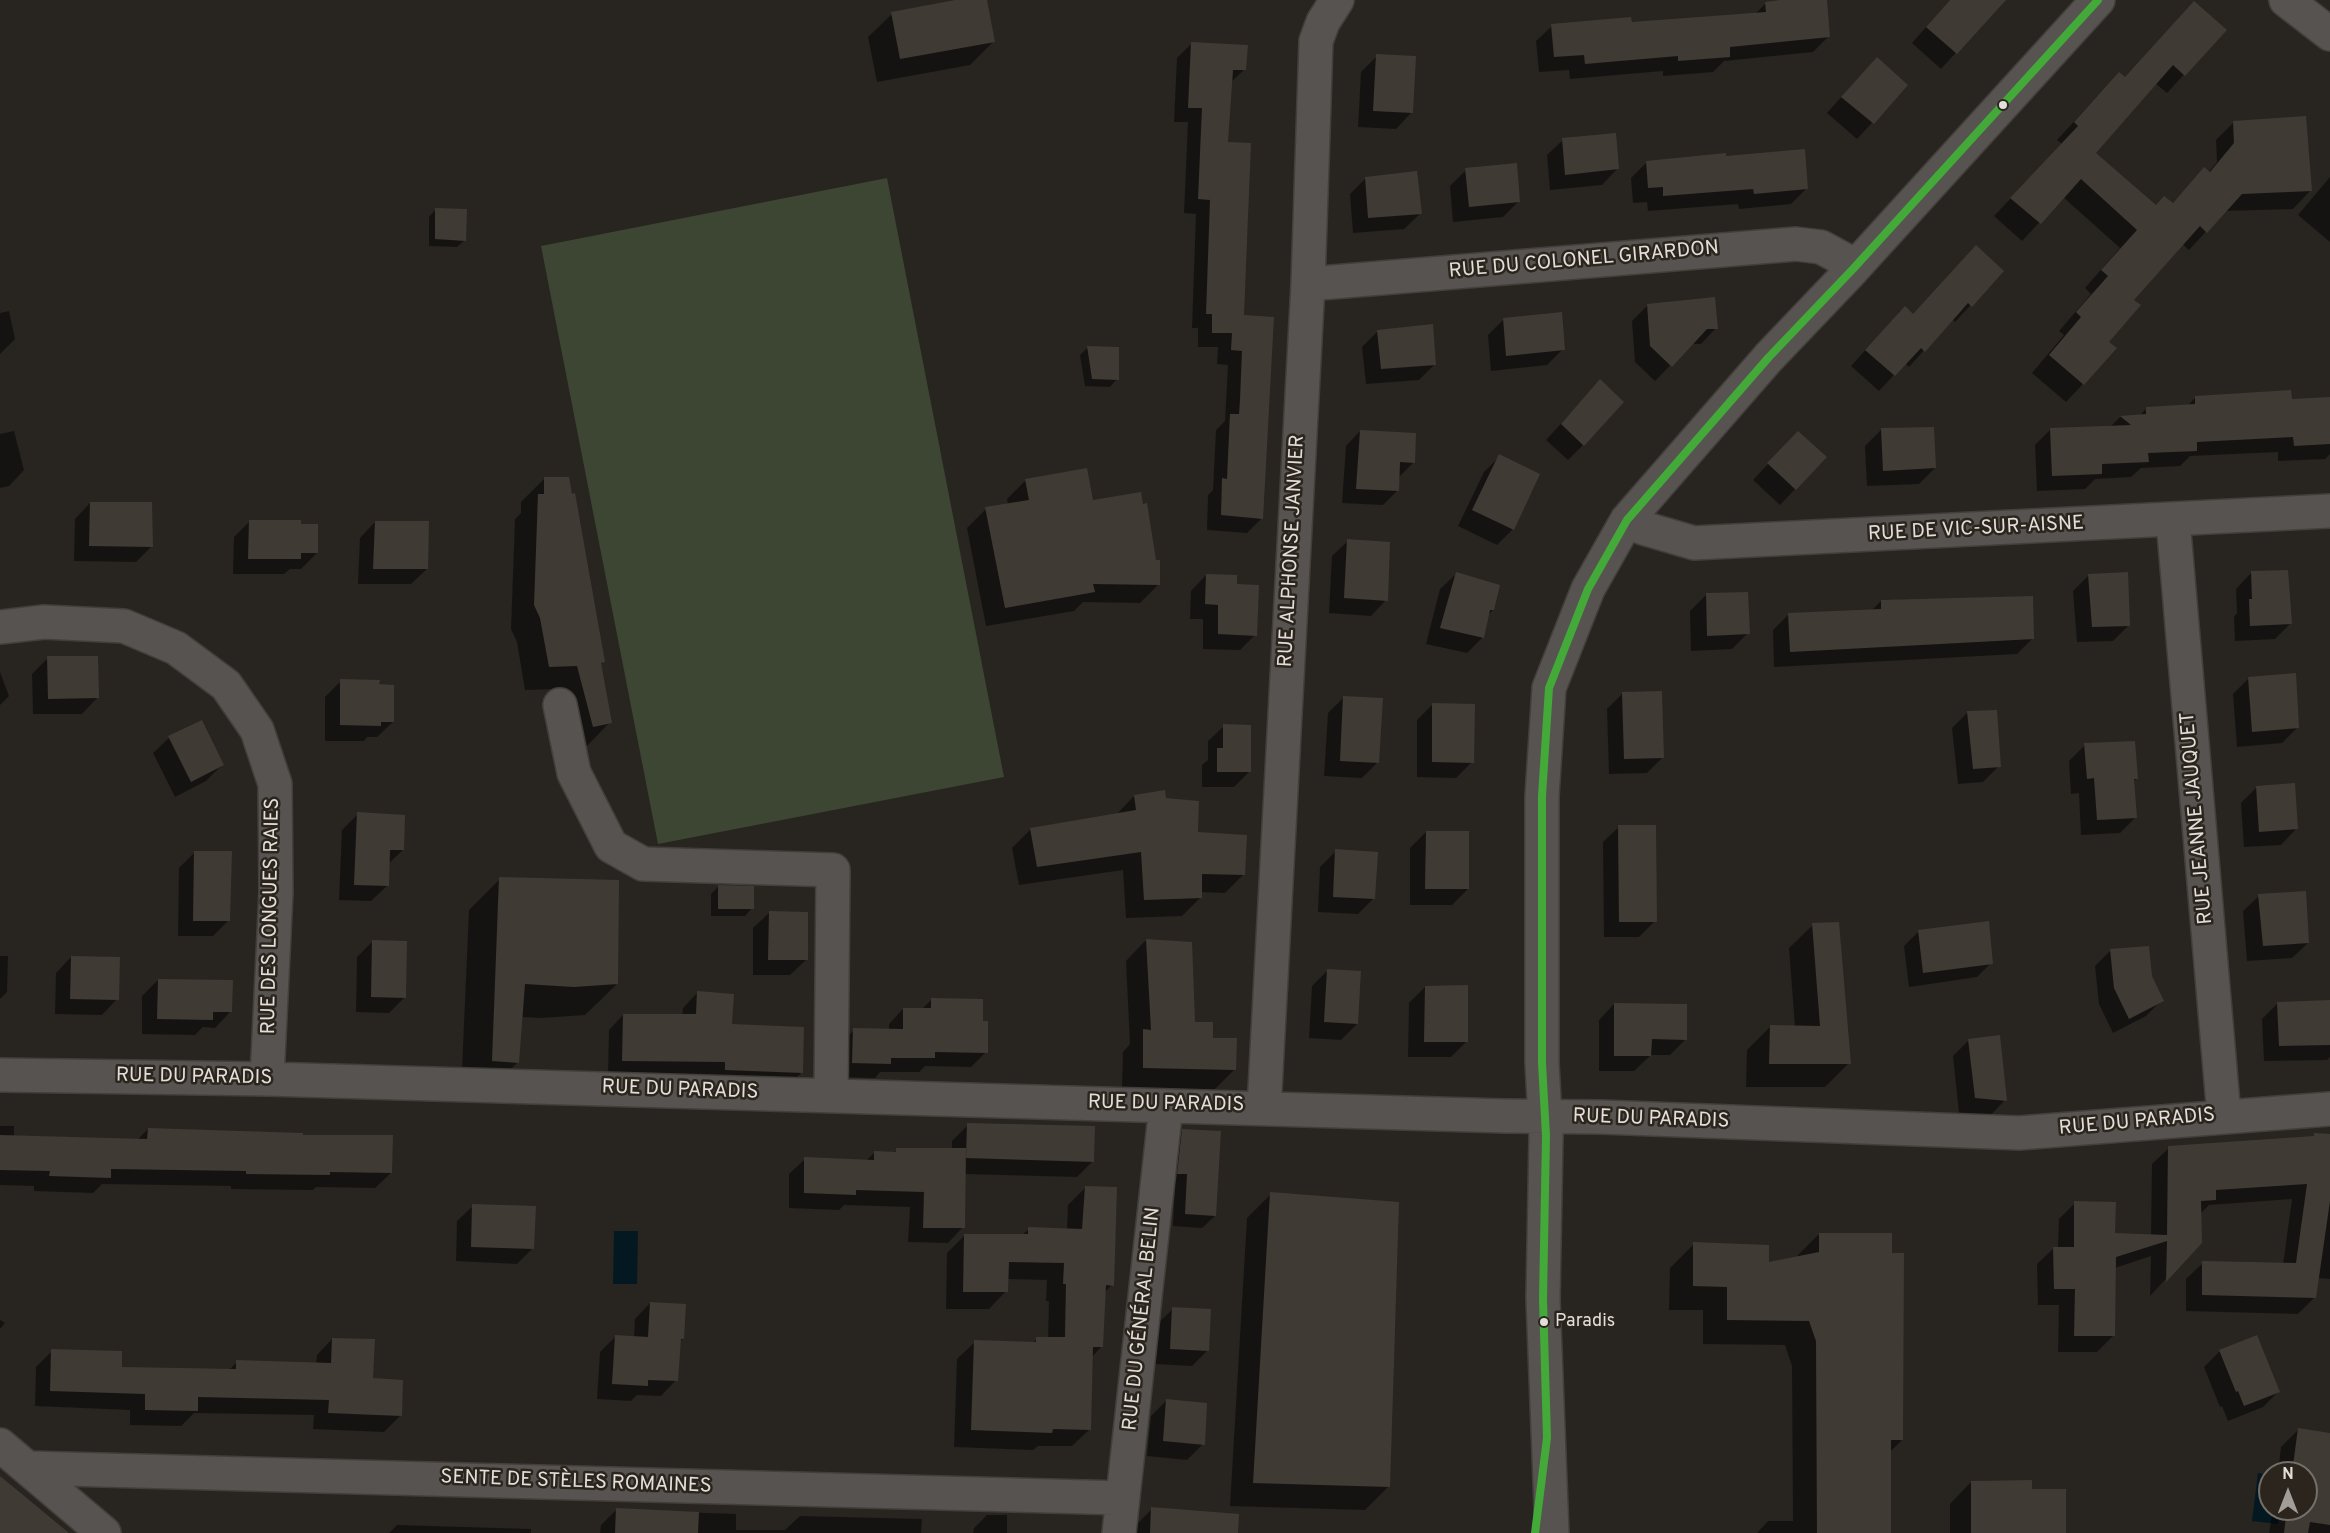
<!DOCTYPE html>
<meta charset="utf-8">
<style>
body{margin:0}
#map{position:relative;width:2330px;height:1533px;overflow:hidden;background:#282420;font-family:Overpass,sans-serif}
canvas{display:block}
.north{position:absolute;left:2258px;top:1461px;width:60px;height:60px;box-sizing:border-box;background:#2b251d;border:2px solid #746f68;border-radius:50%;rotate:0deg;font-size:16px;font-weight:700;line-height:24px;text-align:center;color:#e2ded9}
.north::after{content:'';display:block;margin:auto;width:21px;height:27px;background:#a19d98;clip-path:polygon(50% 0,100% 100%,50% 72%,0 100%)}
</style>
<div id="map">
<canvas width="2330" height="1533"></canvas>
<div class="north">N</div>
</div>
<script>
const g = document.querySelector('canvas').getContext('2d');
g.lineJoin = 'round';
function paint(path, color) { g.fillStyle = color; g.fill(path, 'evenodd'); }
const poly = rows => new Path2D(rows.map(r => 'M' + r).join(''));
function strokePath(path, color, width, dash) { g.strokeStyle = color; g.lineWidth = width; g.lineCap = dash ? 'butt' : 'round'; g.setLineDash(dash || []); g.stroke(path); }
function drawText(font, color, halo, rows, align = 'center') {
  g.font = font + ' Overpass,sans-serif'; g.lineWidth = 5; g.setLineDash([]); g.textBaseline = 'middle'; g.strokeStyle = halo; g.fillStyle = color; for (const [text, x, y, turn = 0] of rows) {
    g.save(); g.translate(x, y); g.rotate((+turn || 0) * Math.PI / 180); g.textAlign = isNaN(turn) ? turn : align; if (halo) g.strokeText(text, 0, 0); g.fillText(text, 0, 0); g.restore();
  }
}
paint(poly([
 [887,178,1004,777,658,844,541,246]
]), '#3c4632');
paint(poly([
 [614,1231,638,1231,637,1284,613,1284],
 [2258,1473,2270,1475,2270,1509,2280,1509,2278,1524,2252,1521]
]), '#041822');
paint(poly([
 [964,0,986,0,994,41,970,65,877,82,868,37,892,14],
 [1795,0,1825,0,1829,36,1813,52,1724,61,1713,72,1663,76,1663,71,1570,79,1569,70,1539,72,1536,41,1552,26,1630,24,1755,14,1766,3],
 [1950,0,1998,0,2001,3,1941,69,1912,43],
 [2225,30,2167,93,2155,83,2093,153,2156,207,2172,204,2204,169,2208,173,2217,162,2216,140,2233,123,2310,191,2293,209,2225,211,2189,250,2182,244,2132,300,2083,384,2066,402,2032,373,2064,335,2059,331,2091,294,2085,288,2120,248,2063,197,2022,241,1994,216,2062,144,2057,140,2102,91],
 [1192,43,1245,69,1230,83,1227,143,1262,518,1247,533,1207,530,1208,495,1213,490,1216,430,1225,421,1228,365,1217,364,1218,347,1198,347,1198,328,1192,328,1196,214,1184,213,1188,122,1174,122,1177,58],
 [1377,56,1411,113,1396,129,1358,127,1361,72],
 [1861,75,1906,86,1857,139,1827,113],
 [1563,140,1617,169,1602,185,1550,190,1547,155],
 [1725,157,1807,188,1791,204,1739,209,1738,204,1648,211,1647,202,1633,203,1631,178,1647,162],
 [1466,170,1519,201,1503,217,1453,222,1450,186],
 [2330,177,2330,242,2298,215],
 [1366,178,1420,214,1404,229,1353,233,1350,194],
 [436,209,465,240,457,247,429,246,429,217],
 [2002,271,1955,322,1952,319,1909,367,1905,363,1879,391,1851,366,1889,324,1913,315],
 [1648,305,1716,328,1701,344,1691,344,1655,381,1635,362,1632,321],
 [9,311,15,339,0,354,0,313],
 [1504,319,1563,349,1547,365,1491,371,1488,335],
 [1378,331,1435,364,1419,380,1366,384,1362,347],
 [1087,348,1117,379,1110,387,1085,386,1080,355],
 [1600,381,1583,445,1568,460,1546,440],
 [2195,398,2290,400,2330,398,2330,454,2325,459,2278,461,2278,452,2190,456,2180,466,2141,468,2131,477,2095,479,2085,489,2037,491,2035,445,2051,429,2110,427,2120,417,2139,416,2147,408,2187,406],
 [1881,430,1935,468,1919,484,1867,486,1865,446],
 [14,431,24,470,9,486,0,488,0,434],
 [1360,431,1414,462,1399,477,1398,490,1383,505,1342,503,1346,446],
 [1782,449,1795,489,1780,505,1753,480],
 [1500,456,1513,529,1497,545,1458,526,1484,472],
 [545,478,603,662,600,665,610,722,587,746,569,750,554,689,525,690,517,642,511,629,515,519,521,513,521,502],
 [1026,480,1092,502,1159,584,1140,603,1083,602,1074,611,986,626,967,528,986,509,1008,505,1007,499],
 [90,503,152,546,136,562,74,561,75,519],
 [250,521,300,525,317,553,301,569,290,569,284,574,233,574,234,537],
 [375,522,427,569,411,584,358,584,360,538],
 [1348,541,1386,600,1371,616,1329,613,1332,556],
 [2251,573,2291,623,2275,639,2235,641,2234,617,2237,613,2236,589],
 [1456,574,1493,610,1488,615,1482,638,1467,653,1426,644,1440,589],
 [1206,575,1255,635,1240,650,1203,649,1203,619,1190,619,1191,591],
 [2089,575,2129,625,2113,641,2077,642,2073,591],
 [1706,595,1748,633,1732,649,1691,651,1690,611],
 [1881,601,2033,638,2017,654,1774,667,1773,630,1789,614,1871,611],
 [48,658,97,698,82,714,33,714,32,674],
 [0,672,9,696,0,705],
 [2249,678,2298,727,2282,743,2237,747,2233,694],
 [341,681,393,722,377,737,367,737,364,741,325,741,325,697],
 [1623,693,1663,757,1647,773,1609,774,1607,709],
 [1344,697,1378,762,1362,778,1324,776,1328,713],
 [1433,704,1472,762,1456,778,1417,777,1417,720],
 [1967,713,1999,766,1983,782,1958,784,1952,728],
 [1224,726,1249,772,1234,787,1202,787,1202,765,1208,760,1208,741],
 [169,738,222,765,206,781,175,797,153,753],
 [2085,745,2136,779,2133,782,2136,817,2120,833,2081,835,2079,793,2071,794,2069,761],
 [2257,787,2296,829,2281,845,2244,847,2241,803],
 [1134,796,1165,799,1197,834,1243,875,1225,893,1201,892,1201,897,1182,916,1126,918,1123,870,1019,885,1012,848,1031,829,1116,815],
 [358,814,403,850,388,864,387,886,371,901,339,900,342,830],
 [1619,827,1655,921,1639,937,1604,937,1603,842],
 [1426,832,1468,889,1452,905,1410,905,1410,848],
 [1336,851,1374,898,1358,914,1318,912,1320,867],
 [195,852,229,920,213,936,178,936,179,868],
 [500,879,617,984,585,1015,541,1018,521,1017,518,1062,486,1094,461,1092,469,910],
 [718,887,752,908,745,916,711,916,711,894],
 [2259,896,2308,943,2292,958,2247,961,2243,911],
 [769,913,806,960,790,975,753,975,753,928],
 [1813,925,1849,1063,1825,1087,1746,1087,1747,1050,1770,1027,1795,1027,1789,948],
 [1919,931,1991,963,1977,977,1909,987,1904,946],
 [1146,940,1193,1024,1212,1040,1235,1069,1214,1090,1122,1088,1123,1052,1130,1044,1126,961],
 [372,942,405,997,389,1013,356,1012,357,957],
 [2111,950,2151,976,2162,1000,2146,1016,2113,1033,2099,1004,2095,966],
 [0,956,8,956,7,992,0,999],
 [71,957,117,999,102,1015,55,1014,56,973],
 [1327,971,1357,1024,1341,1040,1309,1038,1312,986],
 [158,980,230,1012,215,1028,203,1027,195,1035,142,1034,142,996],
 [1425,987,1467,1041,1451,1057,1408,1057,1409,1003],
 [697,993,731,1026,802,1072,787,1087,608,1075,609,1030,623,1015,682,1016,683,1008],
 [931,1000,981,1022,986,1052,971,1067,925,1066,919,1072,880,1072,875,1078,838,1077,839,1045,854,1030,889,1030,889,1024,903,1009,922,1009],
 [2330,1002,2330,1057,2327,1060,2264,1061,2262,1019,2278,1003],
 [1614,1004,1686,1039,1670,1055,1651,1055,1634,1071,1599,1071,1599,1020],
 [1969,1040,2005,1100,1990,1116,1959,1113,1953,1056],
 [968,1125,1093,1161,1077,1177,964,1174,963,1227,948,1243,908,1242,910,1207,844,1205,839,1210,789,1208,789,1174,805,1159,866,1161,874,1153,893,1154,897,1150,952,1150,952,1141],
 [0,1126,14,1126,14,1137,137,1140,148,1129,391,1173,375,1188,316,1187,313,1190,231,1189,231,1186,102,1184,93,1193,34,1191,34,1186,0,1185],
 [1183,1130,1215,1216,1202,1228,1173,1226,1175,1186,1166,1186,1170,1143],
 [2330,1136,2330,1279,2318,1278,2315,1297,2298,1314,2186,1311,2186,1279,2203,1263,2283,1265,2292,1199,2209,1205,2200,1214,2200,1242,2150,1296,2151,1256,2115,1268,2113,1336,2097,1352,2058,1352,2059,1305,2038,1305,2037,1264,2054,1248,2058,1248,2059,1219,2075,1203,2113,1235,2151,1236,2152,1164,2169,1148],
 [1086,1187,1112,1285,1104,1293,1101,1347,1092,1357,1090,1429,1072,1446,1038,1446,1033,1450,954,1447,957,1359,975,1342,1033,1343,1037,1339,1048,1339,1049,1301,1046,1301,1047,1280,1007,1279,1006,1291,989,1309,946,1309,947,1253,965,1235,1022,1235,1029,1229,1067,1230,1068,1205],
 [1271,1194,1389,1486,1365,1510,1230,1506,1247,1218],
 [473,1206,533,1248,517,1264,456,1261,457,1221],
 [1819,1234,1902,1440,1890,1452,1890,1533,1757,1533,1768,1521,1793,1521,1792,1366,1785,1345,1703,1344,1703,1310,1669,1310,1670,1268,1694,1244,1767,1264,1795,1258],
 [650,1303,683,1339,679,1342,676,1380,661,1396,637,1395,631,1401,597,1399,600,1352,615,1337,634,1338,635,1319],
 [1173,1309,1208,1350,1192,1366,1155,1364,1157,1324],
 [0,1320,5,1323,0,1329],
 [332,1339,371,1380,400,1416,384,1432,313,1429,314,1415,194,1413,181,1426,130,1425,130,1410,35,1406,36,1367,52,1351,120,1368,228,1371,237,1362,316,1364,317,1355],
 [2220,1351,2279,1391,2263,1407,2228,1421,2222,1406,2220,1407,2204,1367],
 [1167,1400,1203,1444,1187,1460,1147,1456,1151,1416],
 [2299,1429,2330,1434,2330,1533,2269,1533,2273,1509,2306,1509,2306,1473,2278,1473,2281,1447],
 [1971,1482,2030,1490,2064,1533,1950,1533,1950,1504],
 [1152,1509,1198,1533,1136,1533,1136,1525],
 [616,1510,736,1514,736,1530,785,1530,800,1516,922,1519,921,1533,600,1533,601,1525],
 [987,1515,1007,1515,1007,1533,973,1533,974,1528],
 [397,1525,531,1529,531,1533,389,1533]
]), '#0007');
paint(poly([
 [955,0,987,0,995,42,900,59,891,12],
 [1780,0,1827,0,1830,37,1730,47,1730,57,1678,61,1678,56,1585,64,1584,55,1554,57,1551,24,1631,17,1632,22,1766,12,1765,2],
 [1950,0,2006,0,1957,54,1926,27],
 [2194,1,2227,30,2185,76,2173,65,2096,153,2156,205,2164,196,2173,203,2204,167,2210,172,2234,143,2233,121,2306,116,2312,191,2242,194,2207,233,2200,226,2134,300,2141,305,2109,342,2117,348,2084,385,2049,355,2081,317,2076,312,2108,276,2101,270,2137,230,2081,179,2041,224,2010,198,2078,126,2074,122,2119,72,2125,77],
 [1191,42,1248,45,1246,70,1233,70,1228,142,1251,143,1244,315,1274,317,1263,519,1221,515,1222,478,1227,479,1230,414,1239,414,1240,400,1242,351,1231,350,1232,333,1212,333,1212,314,1206,314,1210,200,1198,199,1202,108,1188,108],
 [1376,54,1416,56,1413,113,1373,111],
 [1877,57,1908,85,1874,124,1841,97],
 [1616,133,1619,169,1565,175,1562,138],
 [1805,149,1808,189,1754,194,1753,189,1663,196,1663,187,1648,188,1646,161,1726,153,1726,156],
 [1517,163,1520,202,1469,207,1465,168],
 [1417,171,1422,214,1368,218,1365,177],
 [435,208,467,209,466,241,435,239],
 [1976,245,2004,271,1972,307,1968,303,1925,352,1921,348,1895,376,1865,350,1905,306,1913,314],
 [1715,297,1718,329,1707,329,1672,367,1650,346,1647,304],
 [1562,312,1565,350,1506,356,1503,318],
 [1433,324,1436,365,1381,369,1377,330],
 [1087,346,1119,347,1119,380,1092,379],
 [1600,379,1624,402,1584,446,1561,424],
 [2291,390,2292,399,2330,397,2330,444,2294,446,2293,437,2197,442,2197,451,2148,453,2149,462,2102,464,2102,474,2052,476,2050,428,2131,425,2120,416,2146,414,2146,407,2195,404,2195,396],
 [1934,427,1936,468,1883,471,1881,428],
 [1360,430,1416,433,1415,463,1400,462,1399,491,1356,489],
 [1798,431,1827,457,1796,490,1767,463],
 [1499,454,1540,474,1514,530,1472,510],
 [1087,468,1093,500,1141,492,1143,504,1147,503,1156,560,1160,560,1160,585,1093,584,1095,592,1005,608,985,507,1029,500,1025,479],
 [544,477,569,477,572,494,575,493,605,662,601,663,612,723,593,727,577,666,549,667,540,618,534,605,538,494,544,494],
 [90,502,152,502,153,547,89,546],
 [249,520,301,520,301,524,318,524,318,553,301,553,301,559,248,559],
 [375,521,429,521,428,569,373,569],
 [1347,539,1390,542,1388,601,1344,598],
 [2288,570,2292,624,2250,626,2249,599,2252,599,2251,571],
 [1456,572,1500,585,1494,610,1490,610,1484,638,1440,628],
 [2128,572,2130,626,2092,627,2088,574],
 [1206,574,1237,575,1237,584,1259,585,1257,636,1218,634,1218,605,1205,604],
 [1748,592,1750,634,1707,636,1706,593],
 [2033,596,2034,639,1790,652,1788,613,1881,609,1881,600],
 [47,656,98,656,99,698,48,699],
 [2296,673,2299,728,2252,732,2248,677],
 [340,679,380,680,379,684,394,685,394,722,381,722,381,726,340,725],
 [1662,691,1664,758,1624,759,1622,692],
 [1343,696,1383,698,1379,763,1340,761],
 [1432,703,1475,704,1474,763,1432,762],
 [1997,710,2001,767,1973,769,1967,711],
 [202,720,224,765,191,782,168,736],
 [1223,724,1251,725,1251,772,1217,772,1217,748,1223,748],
 [2135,741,2138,779,2134,779,2137,818,2097,820,2094,778,2087,779,2084,743],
 [2295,783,2298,829,2259,832,2256,786],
 [1165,790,1166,798,1199,801,1198,832,1247,835,1245,875,1202,874,1202,898,1144,900,1141,852,1037,867,1030,828,1136,810,1134,795],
 [357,812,405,815,404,850,390,850,389,886,354,885],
 [1618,825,1656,825,1657,922,1619,922],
 [1426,831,1469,831,1469,889,1425,889],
 [1335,849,1378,852,1375,899,1333,897],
 [194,851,232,851,230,921,193,921],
 [499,877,619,880,618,984,574,987,525,984,519,1063,492,1061],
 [718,885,754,886,754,909,718,909],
 [2306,891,2309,943,2263,946,2258,894],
 [769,911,808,912,808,960,768,960],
 [1989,921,1993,964,1923,973,1918,930],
 [1839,922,1851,1064,1769,1064,1770,1025,1820,1026,1812,923],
 [1146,939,1192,942,1195,1022,1213,1022,1213,1038,1237,1038,1236,1070,1143,1068,1143,1029,1151,1030],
 [372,940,407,941,406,998,371,997],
 [2149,946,2152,976,2164,1001,2129,1019,2114,988,2110,949],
 [71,956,120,957,119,1000,70,999],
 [1327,969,1361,971,1358,1024,1324,1022],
 [158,979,233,980,232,1012,213,1012,213,1020,157,1019],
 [1468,985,1468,1042,1424,1042,1425,986],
 [697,991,734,994,732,1024,804,1027,803,1073,725,1070,725,1062,622,1061,623,1014,696,1014],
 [931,998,983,999,983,1021,988,1021,988,1053,935,1052,935,1058,891,1058,891,1064,852,1063,853,1028,903,1029,903,1008,931,1008],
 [2330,1000,2330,1045,2279,1046,2277,1002],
 [1614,1003,1687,1004,1687,1040,1652,1039,1651,1056,1614,1056],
 [2000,1035,2007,1101,1975,1098,1968,1039],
 [967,1123,1095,1126,1094,1162,966,1158],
 [148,1128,303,1133,303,1135,393,1135,392,1173,330,1172,330,1175,246,1174,246,1171,111,1169,111,1178,49,1176,50,1171,0,1170,0,1135,147,1139],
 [1182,1129,1221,1131,1216,1216,1185,1214,1187,1174,1177,1174],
 [2314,1133,2330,1134,2330,1201,2316,1298,2202,1295,2202,1261,2296,1263,2307,1184,2216,1190,2216,1200,2201,1201,2202,1243,2166,1282,2167,1241,2116,1257,2115,1336,2074,1336,2075,1289,2054,1289,2053,1247,2074,1247,2074,1201,2116,1202,2115,1233,2167,1235,2168,1146,2314,1136],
 [896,1148,966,1148,965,1228,923,1228,924,1192,856,1190,856,1195,804,1193,804,1157,874,1160,874,1151,896,1152],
 [1085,1186,1117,1187,1114,1286,1106,1285,1103,1347,1093,1347,1091,1430,1053,1429,1052,1433,971,1430,974,1340,1036,1342,1036,1337,1065,1337,1066,1284,1063,1284,1064,1263,1009,1262,1008,1292,963,1292,964,1234,1028,1234,1028,1227,1082,1229],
 [1270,1192,1399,1202,1390,1487,1253,1483],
 [472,1204,536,1206,534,1249,471,1247],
 [1819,1233,1892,1233,1892,1253,1904,1253,1903,1440,1891,1440,1891,1533,1817,1533,1816,1341,1809,1321,1727,1320,1727,1287,1693,1286,1693,1242,1769,1245,1769,1262,1819,1252],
 [650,1302,686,1304,684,1339,681,1339,678,1381,648,1380,648,1386,612,1384,615,1335,648,1337],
 [1172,1307,1211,1309,1209,1351,1170,1349],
 [2257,1335,2280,1392,2244,1406,2238,1391,2236,1392,2219,1350],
 [332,1338,375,1339,373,1378,403,1380,402,1416,328,1413,329,1400,198,1397,198,1411,145,1410,145,1394,50,1391,51,1349,122,1351,122,1367,236,1369,236,1360,331,1363],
 [1166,1399,1207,1403,1205,1445,1163,1441],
 [2298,1428,2330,1433,2330,1525,2310,1522,2308,1533,2284,1533,2287,1509,2306,1509,2306,1473,2292,1473],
 [0,1476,69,1533,0,1533],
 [2032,1480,2032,1489,2066,1489,2066,1533,1971,1533,1971,1481],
 [1151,1507,1239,1514,1238,1533,1150,1533],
 [616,1508,699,1512,698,1533,615,1533]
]), '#403a34');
const minor = poly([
 [2286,0,2330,34],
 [1308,284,1796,244,1821,247,1845,260,1853,269],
 [1627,520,1643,528,1694,543,2330,511],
 [2173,520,2224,1116],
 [0,627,44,622,124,626,176,648,226,685,257,730,275,784,276,892,267,1079],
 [560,705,574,773,611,846,643,864,833,870,831,1096],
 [0,1075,267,1079,1505,1116,1601,1117,2019,1133,2330,1109],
 [1264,1108,1308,284,1316,41,1323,22,1337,0],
 [0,1445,104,1533],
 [29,1468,1123,1498],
 [1119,1533,1166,1106],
 [1552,1533,1543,1299,1546,1136,1542,1063,1542,796,1549,688,1588,589,1627,520,1769,357,1853,269,2098,0]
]);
strokePath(minor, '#423f3b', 36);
strokePath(minor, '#565350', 33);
strokePath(poly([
 [1535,1533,1547,1438,1543,1299,1546,1136,1542,1063,1542,796,1549,688,1588,589,1627,520,1769,357,1853,269,2098,0]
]), '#43a939', 8);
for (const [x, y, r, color] of [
 [2003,105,5,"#e2ded9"],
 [1544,1322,5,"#e2ded9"]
]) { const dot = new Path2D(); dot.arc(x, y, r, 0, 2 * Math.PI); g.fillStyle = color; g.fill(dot); strokePath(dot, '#2b251d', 2); }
drawText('18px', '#e2ded9', '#2b251d', [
 ["Paradis",1555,1322]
], 'left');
drawText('20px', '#e2ded9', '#2b251d', [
 ["RUE DU COLONEL GIRARDON",1584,261,-5],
 ["RUE DE VIC-SUR-AISNE",1976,530,-3],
 ["RUE ALPHONSE JANVIER",1293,551,-87],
 ["RUE JEANNE JAUQUET",2198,818,-95],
 ["RUE DES LONGUES RAIES",272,916,-89],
 ["RUE DU PARADIS",194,1078,1],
 ["RUE DU PARADIS",680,1091,2],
 ["RUE DU PARADIS",1166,1105,1],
 ["RUE DU PARADIS",1651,1120,2],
 ["RUE DU PARADIS",2137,1123,-5],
 ["RUE DU GÉNÉRAL BELIN",1143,1319,-84],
 ["SENTE DE STÈLES ROMAINES",576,1483,2]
]);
</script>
